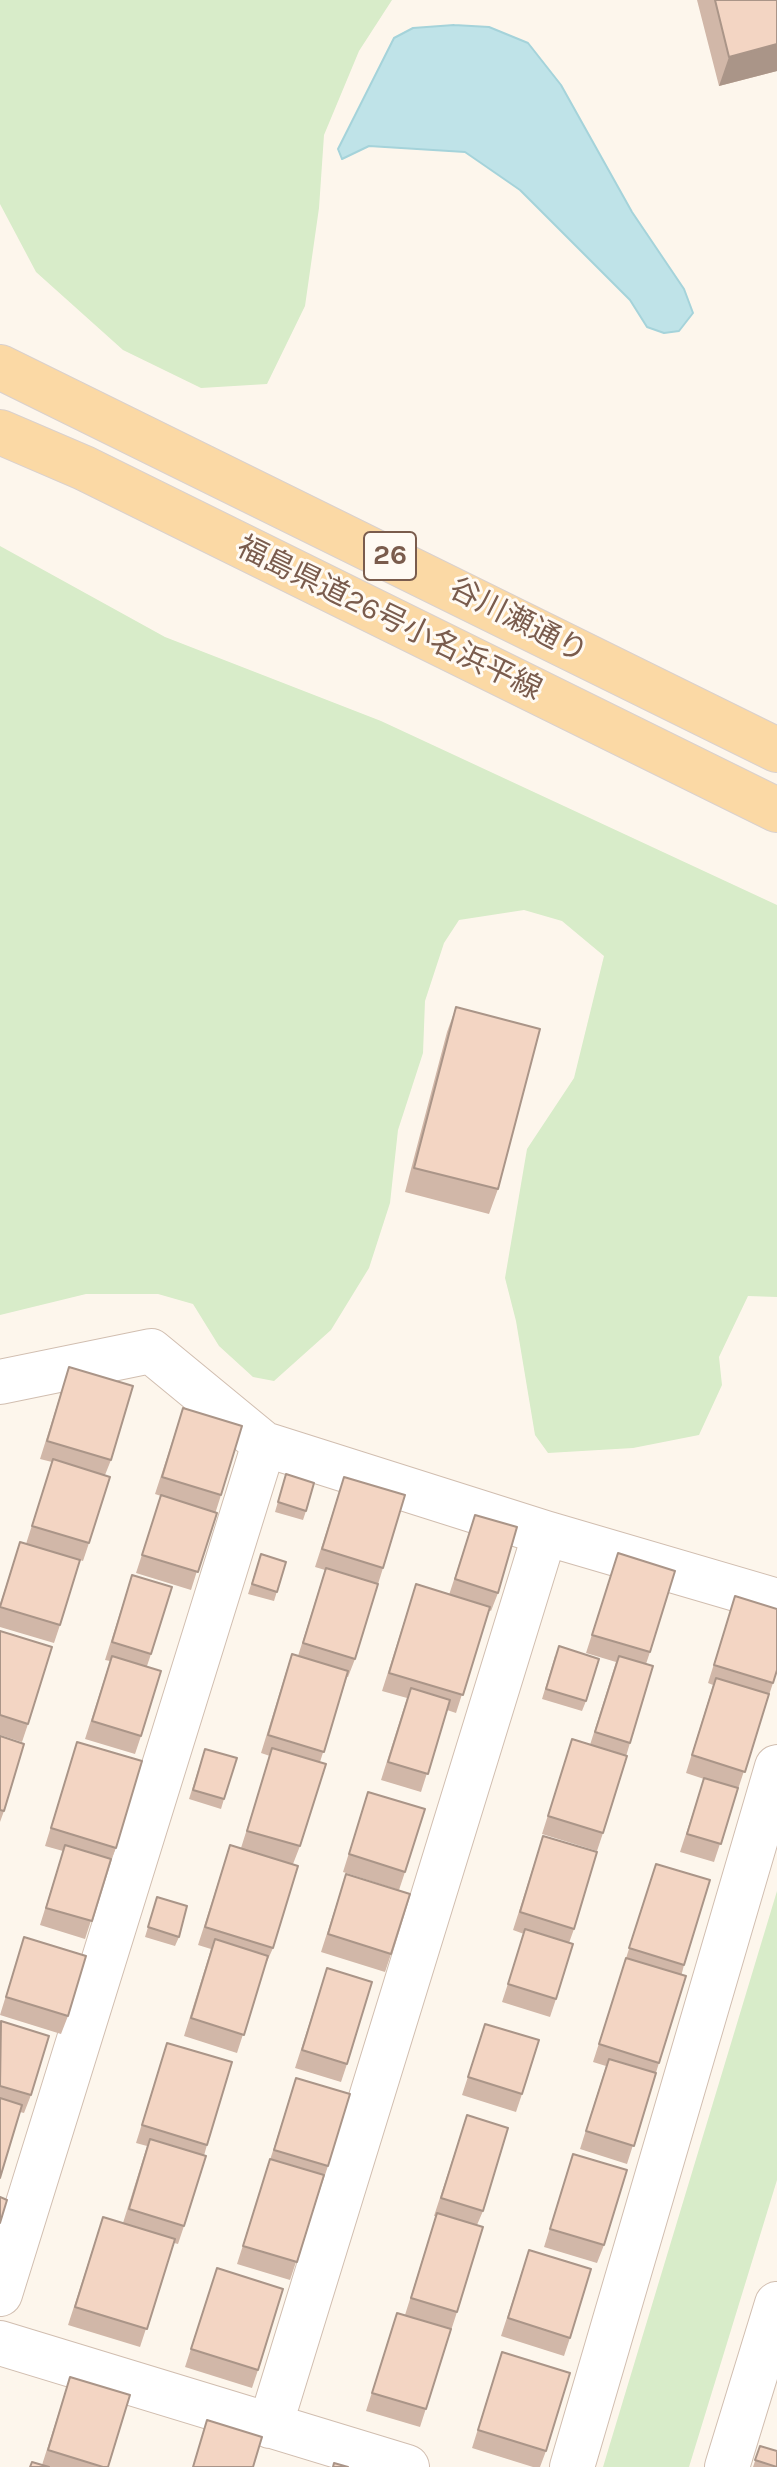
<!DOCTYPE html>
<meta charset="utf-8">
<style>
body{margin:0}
canvas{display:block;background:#fdf6ec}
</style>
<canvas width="777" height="2467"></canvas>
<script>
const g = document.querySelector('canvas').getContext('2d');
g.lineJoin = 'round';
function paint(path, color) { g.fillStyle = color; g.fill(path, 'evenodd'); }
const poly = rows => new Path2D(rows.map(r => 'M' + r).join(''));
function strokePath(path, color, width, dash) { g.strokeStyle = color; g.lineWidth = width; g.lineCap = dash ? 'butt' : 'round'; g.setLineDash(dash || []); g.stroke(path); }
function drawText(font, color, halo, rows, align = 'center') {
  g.font = font + ' Karla,"Noto Sans JP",sans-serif'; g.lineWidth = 6; g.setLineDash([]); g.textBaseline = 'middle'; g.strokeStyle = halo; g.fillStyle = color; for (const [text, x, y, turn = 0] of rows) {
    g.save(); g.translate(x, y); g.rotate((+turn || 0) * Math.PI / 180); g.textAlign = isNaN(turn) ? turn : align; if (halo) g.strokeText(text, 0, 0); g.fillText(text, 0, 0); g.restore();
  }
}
paint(poly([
 [0,0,392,0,359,51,324,135,319,208,305,306,267,384,201,388,123,350,36,272,0,204],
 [0,546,165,637,381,721,777,905,777,1297,748,1296,719,1357,722,1385,699,1435,633,1448,548,1453,535,1435,516,1321,505,1278,527,1149,574,1078,604,956,562,921,524,910,459,920,444,943,425,1001,423,1053,398,1130,390,1203,369,1268,331,1330,274,1381,253,1377,219,1346,193,1304,158,1294,86,1294,0,1315],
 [777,1891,777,2180,689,2467,603,2467]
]), '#d8ecc9');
const water = poly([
 [454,25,489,27,528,43,561,85,632,212,684,289,693,313,679,331,664,333,647,327,630,300,520,190,465,152,369,146,342,159,338,149,394,38,413,28,454,25]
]);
paint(water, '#bfe3e8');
strokePath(water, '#a5d3da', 2);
const minor = poly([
 [0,1382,151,1351,264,1444,545,1533,777,1601],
 [0,2294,264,1444],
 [0,2343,407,2467],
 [270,2426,545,1533],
 [572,2467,777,1767],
 [727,2467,777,2304]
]);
const major = poly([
 [0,367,777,750],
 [0,432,84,468,777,810]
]);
strokePath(minor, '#d1beb0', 46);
strokePath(major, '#dad1cd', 46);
strokePath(minor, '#fff', 44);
strokePath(major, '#fbd9a5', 44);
paint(poly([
 [697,0,777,0,777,71,719,86],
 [456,1007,498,1189,489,1214,405,1192,447,1032],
 [69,1367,111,1460,105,1475,89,1543,83,1561,26,1544,52,1462,40,1459],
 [183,1408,221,1495,191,1590,136,1573,161,1496,155,1494],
 [286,1474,306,1511,303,1520,275,1512],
 [344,1477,383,1568,355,1659,348,1677,347,1677,320,1762,300,1846,293,1864,273,1948,265,1966,237,2053,184,2036,211,1949,198,1945,230,1845,241,1848,270,1756,261,1753,286,1672,292,1654,298,1656,325,1570,315,1567],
 [475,1515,498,1593,491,1611,489,1610,456,1713,447,1710,421,1792,381,1780,407,1698,382,1691,416,1584,449,1595],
 [20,1542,60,1625,54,1643,0,1627,0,1604],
 [618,1553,650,1652,646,1664,630,1743,603,1833,597,1851,542,1834,572,1739,590,1745,616,1662,586,1653],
 [261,1554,286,1562,274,1601,248,1594],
 [132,1575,151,1654,147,1666,141,1736,135,1754,85,1739,110,1661,105,1660],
 [735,1596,773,1683,714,1862,680,1852,704,1779,686,1773,713,1685,708,1683],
 [0,1631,28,1724,22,1742,0,1735],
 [555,1656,586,1701,582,1711,542,1699],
 [0,1736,4,1811,0,1822],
 [77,1742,116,1848,109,1865,85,1939,40,1925,63,1851,45,1846],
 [202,1758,224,1799,221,1809,189,1799],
 [368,1792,405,1872,399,1890,343,1872],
 [543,1836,574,1929,569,1943,556,1999,550,2017,502,2002,524,1934,513,1930],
 [656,1864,684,1965,659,2063,627,2164,580,2149,606,2066,593,2062],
 [346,1874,391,1954,385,1972,321,1952],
 [157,1897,179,1937,175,1946,145,1937],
 [24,1937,68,2016,61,2034,0,2015],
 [327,1968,347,2064,341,2082,295,2068],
 [0,2024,31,2095,24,2113,20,2112,0,2178],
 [485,2024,522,2094,516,2112,462,2095],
 [167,2043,207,2145,184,2226,178,2244,174,2243,140,2347,68,2325,103,2217,123,2223,147,2146,136,2143],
 [296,2078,328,2166,290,2280,237,2264],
 [467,2115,483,2211,477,2225,457,2312,420,2427,366,2411,397,2313,405,2315,436,2216,434,2216],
 [573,2154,604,2245,597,2263,544,2247],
 [529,2250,570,2338,564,2356,501,2336],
 [217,2268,258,2370,252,2388,185,2367],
 [502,2352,546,2451,540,2467,533,2467,472,2448],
 [70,2377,108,2467,30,2467,42,2465],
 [760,2446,777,2467,753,2467]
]), '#d1b7a8');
paint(poly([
 [777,44,777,71,719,86,729,57]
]), '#aa9588');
const building = poly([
 [715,0,777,0,777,44,729,57,715,0],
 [456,1007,540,1029,498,1189,414,1168,456,1007],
 [69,1367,133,1386,111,1460,47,1441,69,1367],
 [183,1408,242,1426,221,1495,162,1477,183,1408],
 [53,1459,110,1477,89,1543,32,1526,53,1459],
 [286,1474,314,1483,306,1511,278,1502,286,1474],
 [344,1477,405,1495,383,1568,322,1549,344,1477],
 [161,1495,217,1513,198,1572,142,1555,161,1495],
 [475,1515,517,1527,498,1593,455,1579,475,1515],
 [20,1542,80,1560,60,1625,0,1607,20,1542],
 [618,1553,675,1571,650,1652,592,1635,618,1553],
 [261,1554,286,1562,277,1592,252,1584,261,1554],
 [326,1568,378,1584,355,1659,303,1643,326,1568],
 [132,1575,172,1587,151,1654,112,1642,132,1575],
 [416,1584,490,1607,463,1695,389,1673,416,1584],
 [735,1596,777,1609,777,1670,773,1683,714,1665,735,1596],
 [0,1631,52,1647,28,1724,0,1715,0,1631],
 [559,1646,599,1659,586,1701,546,1689,559,1646],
 [292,1654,348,1671,324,1752,268,1735,292,1654],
 [112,1656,161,1671,141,1736,92,1721,112,1656],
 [619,1656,653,1666,630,1743,595,1732,619,1656],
 [716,1678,769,1694,745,1772,692,1755,716,1678],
 [411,1688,450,1700,428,1774,388,1762,411,1688],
 [0,1736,24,1744,4,1811,0,1810,0,1736],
 [572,1739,627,1756,603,1833,548,1816,572,1739],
 [77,1742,142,1761,116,1848,51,1828,77,1742],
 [272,1748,326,1764,300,1846,247,1831,272,1748],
 [205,1749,237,1758,224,1799,193,1790,205,1749],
 [704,1778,738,1788,721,1844,687,1834,704,1778],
 [368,1792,425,1809,405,1872,349,1854,368,1792],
 [543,1836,597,1852,574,1929,520,1912,543,1836],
 [65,1845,111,1859,92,1921,46,1908,65,1845],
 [230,1845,298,1866,273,1948,205,1927,230,1845],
 [656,1864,710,1880,684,1965,629,1948,656,1864],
 [346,1874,410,1894,391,1954,328,1934,346,1874],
 [157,1897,187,1906,179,1937,148,1927,157,1897],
 [525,1929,573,1944,556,1999,508,1984,525,1929],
 [24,1937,86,1956,68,2016,6,1997,24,1937],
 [215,1939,268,1956,244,2035,191,2018,215,1939],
 [626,1958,686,1976,659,2063,599,2044,626,1958],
 [327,1968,372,1982,347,2064,302,2050,327,1968],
 [1,2021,49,2036,31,2095,0,2086,1,2021],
 [485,2024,539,2040,522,2094,468,2077,485,2024],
 [167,2043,232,2062,207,2145,142,2125,167,2043],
 [609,2059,656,2073,634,2146,586,2131,609,2059],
 [296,2078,350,2094,328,2166,274,2150,296,2078],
 [0,2098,22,2105,0,2178,0,2098],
 [467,2115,508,2128,483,2211,441,2198,467,2115],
 [150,2139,206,2156,184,2226,129,2209,150,2139],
 [573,2154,627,2170,604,2245,550,2229,573,2154],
 [270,2159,324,2175,297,2262,243,2246,270,2159],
 [0,2197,7,2200,0,2223,0,2197],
 [437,2213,483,2227,457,2312,411,2298,437,2213],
 [103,2217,175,2239,147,2329,75,2307,103,2217],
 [529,2250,591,2269,570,2338,508,2318,529,2250],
 [217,2268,283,2289,258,2370,191,2349,217,2268],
 [397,2313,451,2329,426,2409,372,2393,397,2313],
 [502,2352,570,2373,546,2451,478,2430,502,2352],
 [70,2377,130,2395,108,2467,103,2467,48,2450,70,2377],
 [207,2420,262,2437,253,2467,193,2467,207,2420],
 [760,2446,777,2451,777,2467,755,2460,760,2446],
 [32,2462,49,2467,30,2467,32,2462],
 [334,2463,348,2467,333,2467,334,2463]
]);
paint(building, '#f3d5c3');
strokePath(building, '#aa9588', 2);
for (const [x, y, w] of [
 [390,556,52]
]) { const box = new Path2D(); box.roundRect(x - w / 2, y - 24, w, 48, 6); g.fillStyle = '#fffaf3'; g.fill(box); strokePath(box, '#7a5c4d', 2); }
drawText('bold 28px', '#7a5c4d', null, [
 ["26",390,556]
]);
drawText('30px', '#7a5c4d', '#fffaf3', [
 ["福島県道26号小名浜平線",389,619,26],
 ["谷川瀬通り",518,621,27]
]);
</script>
